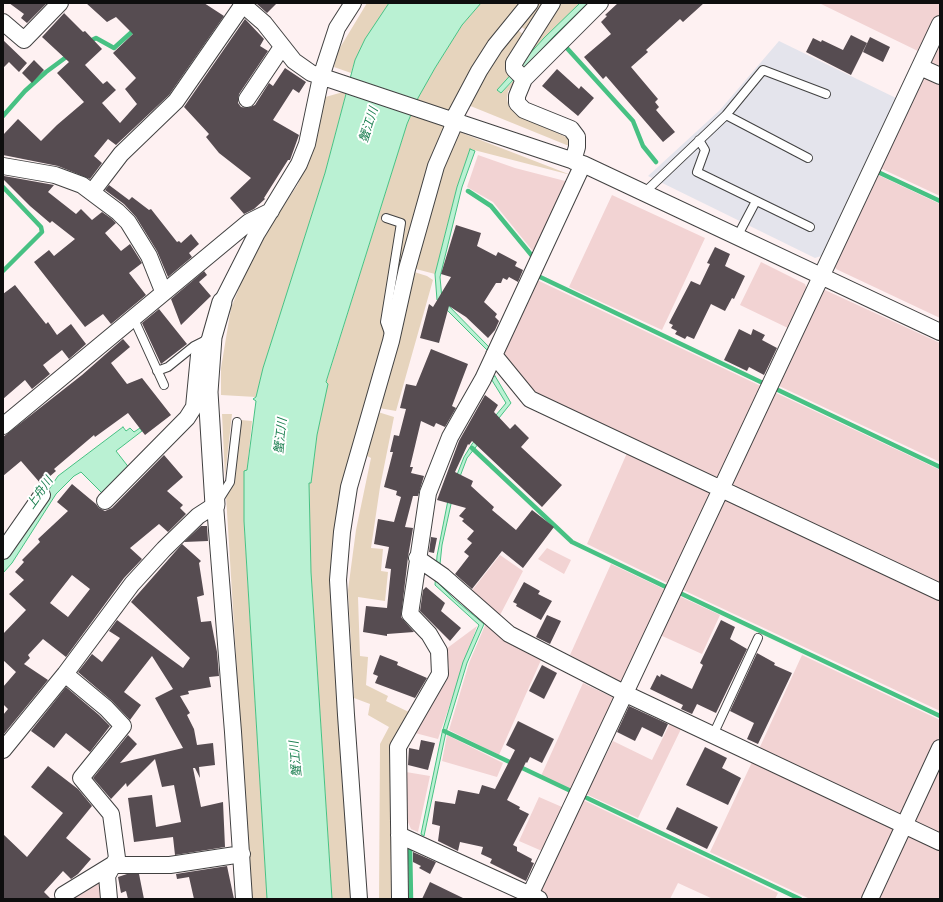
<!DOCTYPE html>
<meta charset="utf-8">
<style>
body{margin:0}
#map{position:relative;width:943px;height:902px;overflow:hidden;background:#fef1f2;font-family:Merriweather,serif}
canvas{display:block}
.frame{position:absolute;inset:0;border:4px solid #0e0e0e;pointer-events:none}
</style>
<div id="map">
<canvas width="943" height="902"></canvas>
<div class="frame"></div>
</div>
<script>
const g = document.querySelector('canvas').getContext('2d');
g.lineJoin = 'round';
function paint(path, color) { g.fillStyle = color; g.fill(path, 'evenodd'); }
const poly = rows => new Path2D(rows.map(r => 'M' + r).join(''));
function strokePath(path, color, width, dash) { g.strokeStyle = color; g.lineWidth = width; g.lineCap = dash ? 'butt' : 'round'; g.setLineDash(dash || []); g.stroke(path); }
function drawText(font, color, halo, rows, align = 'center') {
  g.font = font + ' Merriweather,"Noto Sans JP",serif'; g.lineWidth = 4; g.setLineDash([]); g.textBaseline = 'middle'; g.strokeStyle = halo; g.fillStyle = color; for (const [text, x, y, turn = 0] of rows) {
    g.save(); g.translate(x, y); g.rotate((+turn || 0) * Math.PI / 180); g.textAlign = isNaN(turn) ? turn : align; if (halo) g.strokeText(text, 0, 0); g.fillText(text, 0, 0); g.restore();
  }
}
paint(poly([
 [779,41,898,99,827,254,815,258,648,176,720,110]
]), '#e4e4ec');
paint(poly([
 [819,3,940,3,940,15,922,53],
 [940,38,940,68,931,64,929,60],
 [926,77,940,84,940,196,880,168,922,78],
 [478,155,515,168,569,182,536,255,493,202,467,187],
 [876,174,940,204,940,318,836,269,834,264],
 [612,195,705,238,662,330,569,287],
 [761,262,805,284,808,292,790,329,740,305],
 [535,279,765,388,717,479,539,398,501,352],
 [825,290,940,343,940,462,777,385,821,291],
 [774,392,940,470,940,585,735,488,732,481],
 [627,453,708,491,711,498,671,585,587,544],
 [726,499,940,600,940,711,681,589,723,501],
 [547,548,571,560,564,574,538,559],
 [500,555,523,571,499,617,470,593],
 [611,564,668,591,621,683,570,655],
 [679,596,720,615,702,654,660,635],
 [486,623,507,641,541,660,499,755,449,730,469,663],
 [477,626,438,739,415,733,447,680,449,668,446,649],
 [802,655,940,720,940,736,904,813,901,815,759,749],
 [583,683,614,698,574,791,541,776],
 [670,723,681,729,638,818,586,794,613,741,652,760],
 [447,735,503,763,497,777,442,761],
 [753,760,894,828,863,899,810,899,710,852],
 [940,760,940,835,916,824,914,817],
 [406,772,430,776,418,832,411,829,408,822],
 [539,797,562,807,542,851,519,841],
 [583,800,778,893,775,899,713,899,678,883,670,899,551,899,542,895,539,888],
 [910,836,940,850,940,899,877,899,906,837],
 [104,873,107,899,64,899]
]), '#f2d3d3');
paint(poly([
 [367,3,389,3,365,39,355,60,351,73,334,67,338,51],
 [481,3,526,3,454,110,343,498,354,899,332,899,311,572,309,483,311,482,317,435,326,383,407,124,418,98,435,68,462,25],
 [537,3,548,3,529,32,517,24],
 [557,3,580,3,520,65],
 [515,28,527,37,510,63,508,74,510,76,501,93,514,80,517,82,508,91,507,99,509,107,515,113,568,138,570,142,569,146,468,105,477,84],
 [343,92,346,93,325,173,263,368,256,397,221,395,221,368,231,308,246,271,273,222,298,184,312,149,322,98],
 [457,131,571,175,470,149,457,187,435,274,412,268,433,194],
 [411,271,427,276,433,280,396,411,379,408],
 [378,412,394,417,380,487,371,548,383,549,381,571,388,572,385,601,358,597,360,656,368,657,366,685,388,696,386,701,413,714,395,745,396,899,379,899,380,744,389,727,368,715,370,704,354,698,348,590,356,530,371,458,367,456],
 [222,414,232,414,225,477],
 [241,420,252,421,247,471,244,471,244,521,267,899,251,899,226,496,233,484]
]), '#e6d4bd');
const water = poly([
 [389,3,481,3,462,25,435,68,418,98,407,124,326,382,328,384,317,435,311,483,309,483,311,572,332,899,267,899,244,521,244,471,247,470,256,401,253,399,256,397,263,368,325,173,355,60,365,39,389,3],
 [580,3,588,3,555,35,501,93,497,90,544,38,580,3],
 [470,149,475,151,462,187,440,277,442,299,489,347,487,350,437,300,435,274,457,187,470,149],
 [495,376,511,403,467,458,453,495,442,545,438,583,454,599,484,624,467,663,446,732,424,836,421,834,442,733,463,662,479,625,435,585,437,556,449,495,464,457,472,444,506,403,490,377,495,376],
 [123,427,126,431,130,428,134,432,140,428,142,431,116,451,130,469,104,495,81,472,74,476,56,494,12,563,3,573,3,559,58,476,123,427]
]);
paint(water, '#baf1d3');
strokePath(water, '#47c183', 1);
strokePath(poly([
 [88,42,96,38,114,48,135,29],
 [565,46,633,121,643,146,656,162],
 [3,116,25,91,46,72,69,55],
 [880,173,940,201],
 [3,187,41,227,42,232,3,271],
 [468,191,491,206,533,257],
 [538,276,765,384],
 [778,390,940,467],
 [472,448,572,542,668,588],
 [682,594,940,716],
 [444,731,573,792],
 [587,798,800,899],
 [410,845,411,899]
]), '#47c183', 4.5);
paint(poly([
 [9,3,47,3,27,23,21,18,24,14],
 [86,3,204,3,224,16,169,95,116,145,108,139,94,156,102,163,90,179,58,166,3,155,3,135,18,119,41,141,57,125,84,102,57,73,69,62,42,37,66,11,64,13,83,32,85,31,102,49,85,65,103,84,107,81,116,90,102,103,120,123,137,104,125,89,136,78,113,53,133,34,116,17,107,22],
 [258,3,277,3,267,13,257,4],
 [618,3,704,3,683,22,680,19,646,50,648,52,631,67,658,99,655,102,659,107,656,110,675,132,663,142,606,76,603,79,584,57,611,34,601,22,607,16,605,15],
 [245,19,264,39,260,46,268,51,239,94,238,103,241,107,247,108,255,105,269,83,273,86,285,68,306,82,299,93,293,89,273,120,299,135,290,160,288,160,264,198,265,199,254,209,244,214,230,198,251,178,219,153,206,137,209,134,184,107],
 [851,35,867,43,851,75,806,52,813,38,821,42,822,40,843,50],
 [870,37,890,47,883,62,863,52],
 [3,40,27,63,19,72,9,62,3,68],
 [34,60,44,70,32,83,22,73],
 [557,69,579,89,581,86,594,98,578,116,542,86],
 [4,176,54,185,48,192,76,214,81,209,92,220,102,212,112,219,116,223,105,233,121,251,130,244,142,263,129,273,146,295,111,324,103,314,85,327,34,262,49,250,54,256,75,239,52,221,50,223,30,206,3,179],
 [109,185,129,200,132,197,149,210,151,209,177,242,179,241,181,243,191,234,199,244,189,253,192,257,168,277,157,251,136,217,124,204,105,190],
 [456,225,481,233,477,246,496,256,498,252,517,262,515,266,523,270,518,282,509,277,507,280,503,278,501,283,496,283,484,302,497,314,495,317,499,321,495,330,488,338,466,317,449,306,439,343,420,338,429,304,433,307,451,277,441,274],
 [715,247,730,254,725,266,745,276,734,299,732,298,725,311,711,304,694,339,687,336,685,339,675,334,677,331,671,328,673,325,669,323,691,281,700,285,710,264,707,263],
 [204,271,207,275,199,282,211,296,181,325,171,299],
 [15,285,46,324,48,322,57,335,71,324,86,344,69,359,62,350,43,365,50,374,32,389,25,380,3,399,3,294],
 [159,309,187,344,161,364,142,323],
 [739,329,751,335,753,329,765,335,762,340,777,348,764,375,749,367,747,371,724,360],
 [123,339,130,347,111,363,127,384,142,378,171,415,145,435,128,413,95,437,94,435,54,469,56,471,41,484,21,461,3,476,3,437,82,375],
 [431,349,468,364,452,406,456,408,445,427,436,423,434,427,421,421,410,467,413,467,411,473,424,476,418,496,413,496,405,527,413,528,408,557,401,617,414,632,387,634,387,636,363,632,366,606,387,608,391,569,385,568,389,547,374,544,378,519,394,522,401,497,396,495,397,491,384,487,393,452,390,452,394,435,399,436,406,409,400,408,406,384,416,386],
 [485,395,498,405,494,412,510,429,515,424,529,438,521,447,562,485,542,507,472,441,469,445,468,444,455,472,473,481,471,486,494,507,492,510,516,530,532,510,554,527,523,568,502,551,472,589,455,574,469,556,464,552,472,543,467,539,474,531,462,521,464,519,459,516,466,508,437,500,459,441],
 [164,455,183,477,167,491,183,505,180,508,186,514,168,532,159,524,130,548,142,559,124,578,66,657,43,639,28,655,30,658,24,664,48,680,3,735,3,715,8,709,3,704,3,687,16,672,3,660,3,634,26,610,9,594,24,580,15,572,24,562,22,560,40,542,38,539,68,511,57,502,72,484,96,504,99,508,105,511,112,508],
 [72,575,90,589,68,617,50,603],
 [201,526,207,526,208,541,184,542],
 [431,537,437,538,434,553,429,552],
 [182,544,201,561,199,563,204,595,197,597,201,622,211,621,217,652,219,676,209,677,211,687,188,691,189,694,180,696,190,713,187,715,194,729,197,745,213,743,215,765,199,767,200,778,195,768,193,768,201,807,223,802,225,847,175,855,173,837,134,842,128,798,152,795,156,827,181,822,174,785,162,787,155,759,127,787,126,783,111,799,93,778,128,735,137,744,120,763,183,748,155,698,173,689,152,656,124,692,141,705,130,720,112,701,78,672,92,654,102,662,120,638,109,631,117,620,183,668,190,658,131,602],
 [524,582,540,591,538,594,552,601,541,620,516,606,517,604,513,602],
 [426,587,445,603,441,611,461,628,450,641,420,611,423,590],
 [547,615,561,621,550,644,536,637],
 [721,620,735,627,730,639,747,649,716,713,697,704,692,714,681,709,683,705,650,689,657,675,660,677,661,674,692,689,703,665,700,663],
 [757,653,775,663,774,665,792,673,758,744,747,739,754,723,730,711],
 [380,655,398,662,397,665,427,678,415,698,375,683,378,676,373,674],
 [542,665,557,673,544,699,529,691],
 [66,687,99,715,110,726,90,752,66,733,54,748,31,731],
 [629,706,668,724,662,737,642,727,635,741,617,732],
 [518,721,554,739,542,763,530,757,527,763,526,762,507,800,520,807,519,809,529,814,513,845,517,847,517,851,532,859,531,862,534,863,526,881,490,863,492,859,481,854,483,847,460,842,458,851,438,841,440,826,432,824,435,801,455,804,458,790,479,794,482,785,495,789,515,750,506,745],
 [421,740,435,743,428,770,408,765,409,748,419,750],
 [705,747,727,758,722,768,741,778,728,805,686,785],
 [48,766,78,789,92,806,66,838,91,859,78,874,71,879,63,871,44,892,51,899,3,899,3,834,27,857,63,813,31,787],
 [677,807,718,827,707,849,666,829],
 [413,852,436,862,430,874,419,868,421,866,413,862],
 [227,866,234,899,194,899,189,877,177,879,176,874],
 [127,874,139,874,144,899,128,899,126,891,121,893,118,877],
 [430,882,465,899,422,899]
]), '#564c51');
const service = poly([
 [726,115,808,158],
 [699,140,705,150,697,172,810,227],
 [644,193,726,115,763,70,826,94],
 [386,218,401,223,385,322,390,336],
 [737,237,756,201],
 [133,317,164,385],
 [157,371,168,367,194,346,206,340],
 [218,501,230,482,237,422],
 [713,735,758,638]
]);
const minor = poly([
 [241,3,264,23,294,61,311,73,583,164,940,332],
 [3,22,24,40,60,3],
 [920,67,940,76],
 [524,79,514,69,514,63,552,3],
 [247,99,282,47],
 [573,161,577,147,577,137,571,129,524,110,517,103,517,96,524,79,600,3],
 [3,166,55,175,82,185,118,212,128,222,149,256,163,291],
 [92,192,121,154,176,101,244,3],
 [222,302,257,233,299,164,307,144,321,77,337,28,353,3],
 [494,355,530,399,940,592],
 [3,426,249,222,271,211],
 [105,501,187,418,194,407,199,355,212,337],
 [215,505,233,732,244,899],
 [3,551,42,495],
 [417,558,443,576,509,634,626,694,940,842],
 [65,674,106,708,123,726,81,778,111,814,117,858,107,876,109,899],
 [3,750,65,674,132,584,164,549,198,516,215,505],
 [399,835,539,899],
 [63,895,112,865,170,865,242,854],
 [359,899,346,715,338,580,342,532,349,487,391,341,407,269,436,166,452,129,453,120,479,71,495,46,530,3],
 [400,899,398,747,440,674,439,651,429,634,410,614,428,493,450,437,483,379,583,164],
 [528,899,940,24],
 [870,899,940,748]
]);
const tertiary = poly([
 [215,505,208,392,212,337,222,302]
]);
strokePath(service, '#414141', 10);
strokePath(minor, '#414141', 18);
strokePath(tertiary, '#414141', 21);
strokePath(service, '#fff', 8);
strokePath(minor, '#fff', 16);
strokePath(tertiary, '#fff', 19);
drawText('italic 12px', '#1f8153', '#fff', [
 ["蟹江川",369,125,-72],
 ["蟹江川",281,436,-84],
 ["上舟川",40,493,-55],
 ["蟹江川",296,759,-95]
]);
</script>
